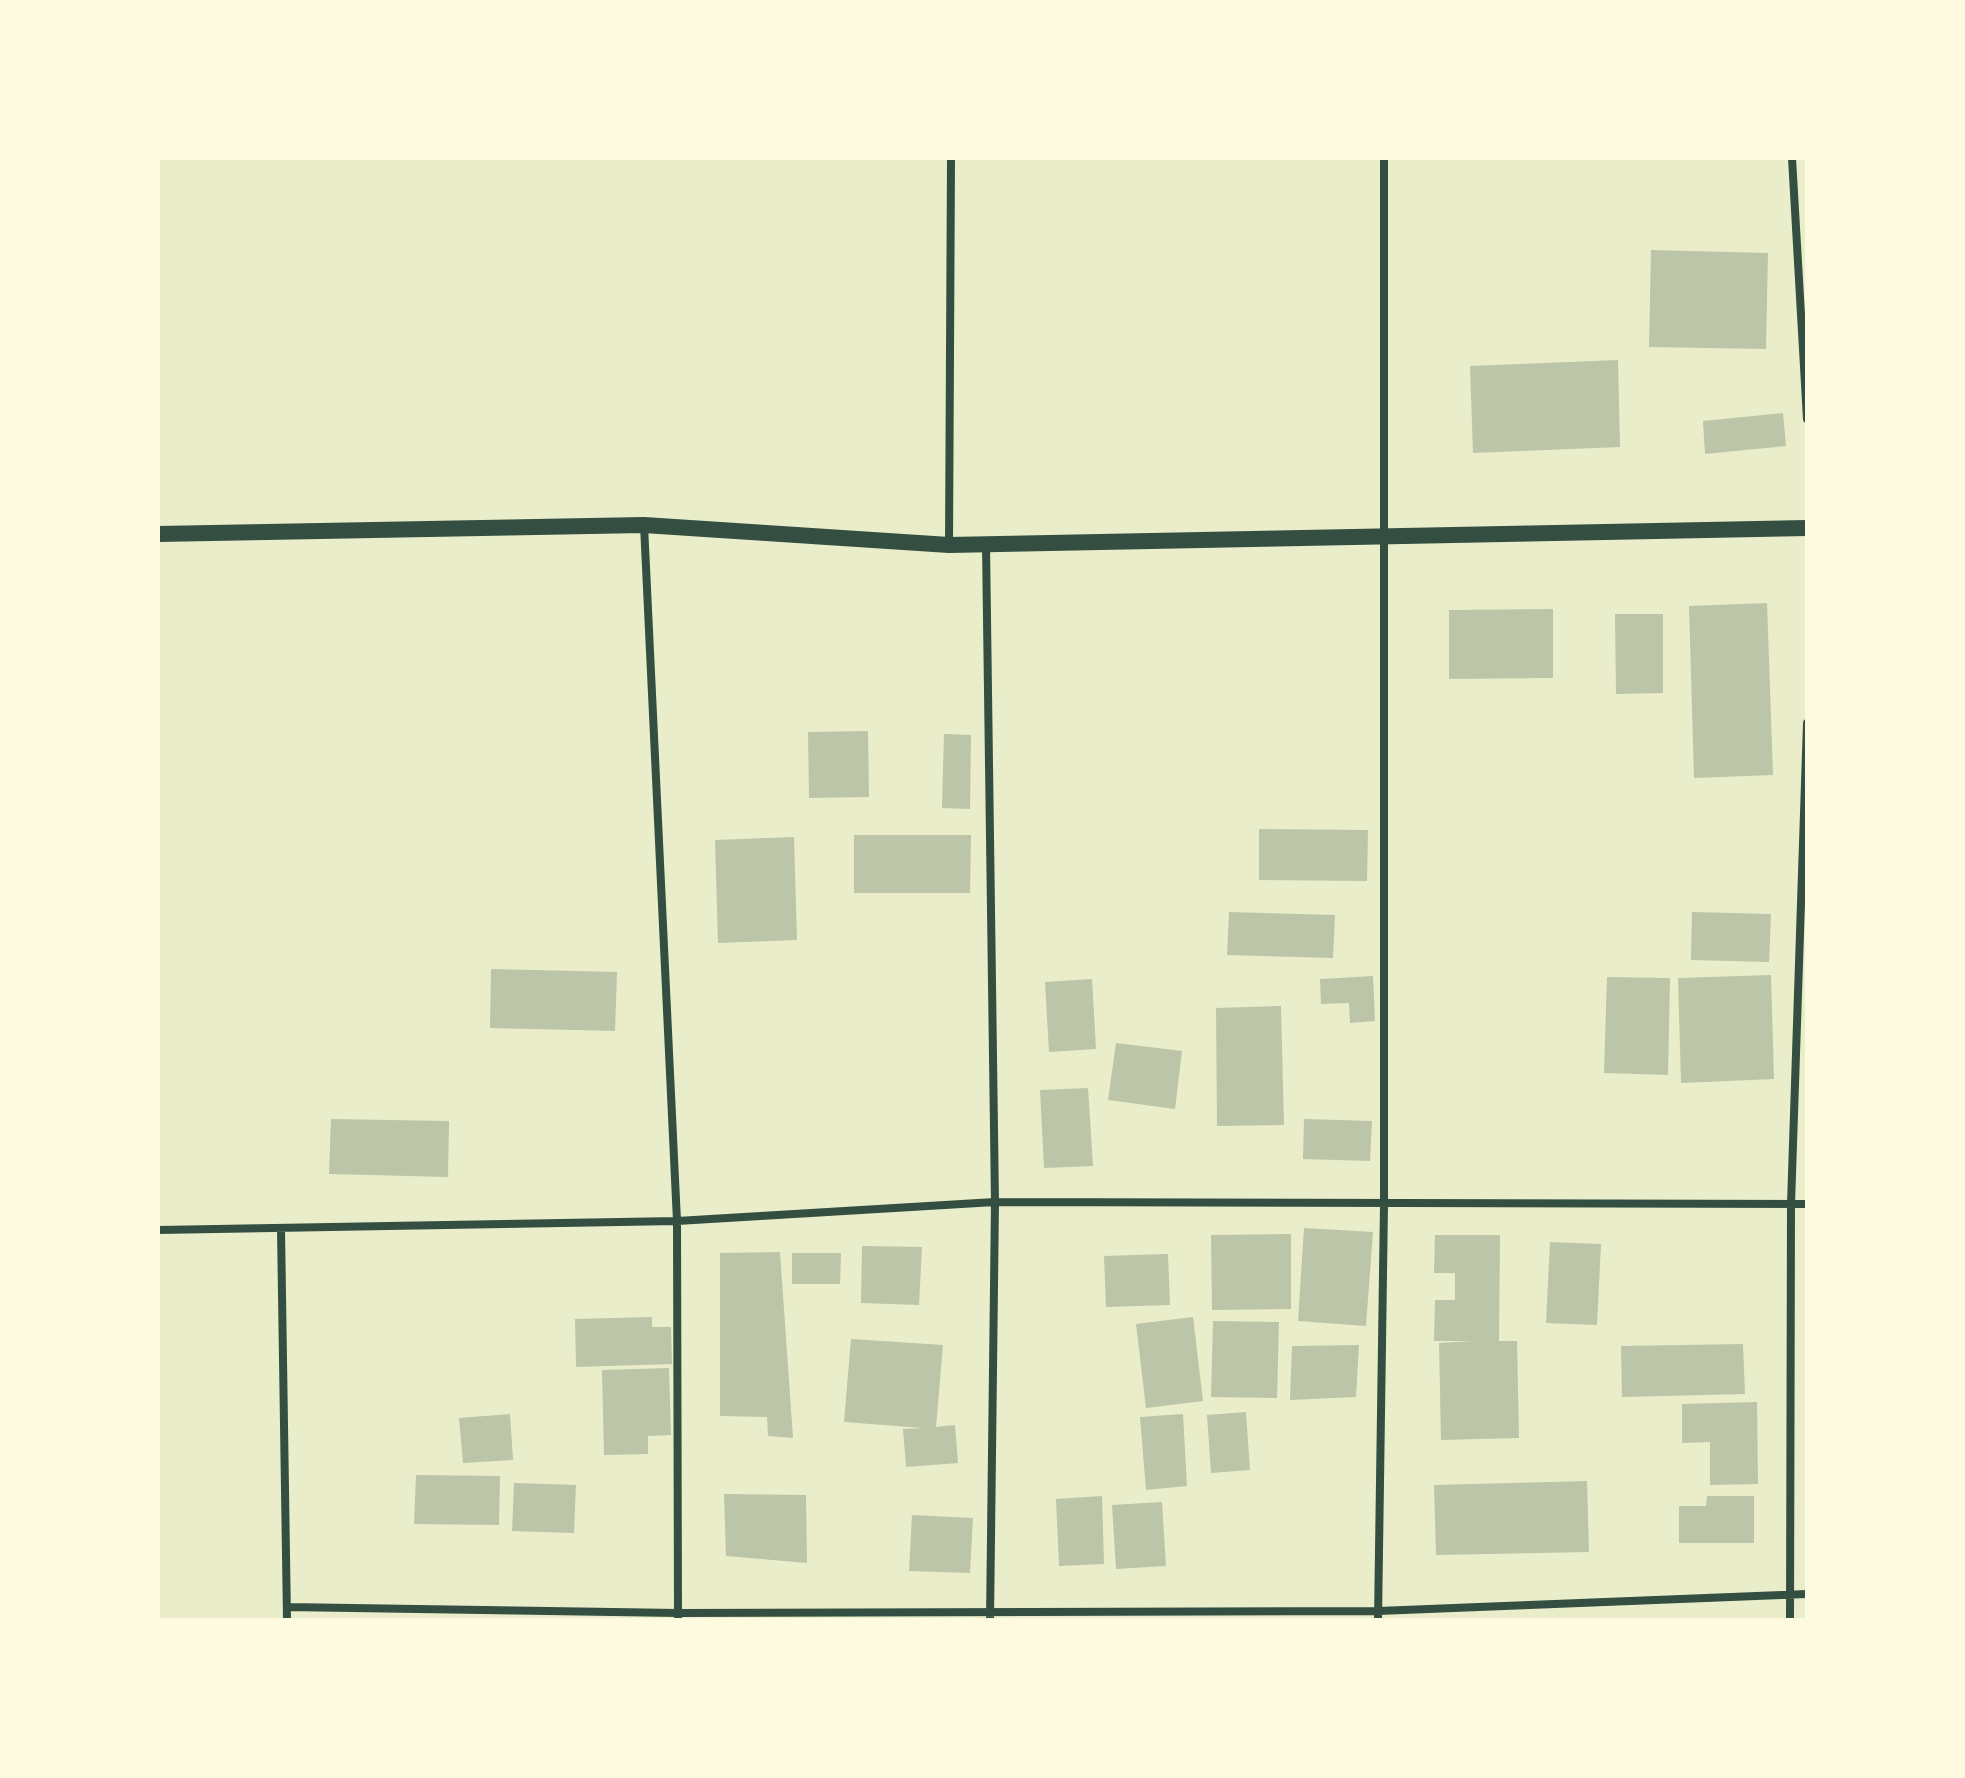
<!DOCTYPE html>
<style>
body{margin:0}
#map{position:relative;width:1965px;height:1778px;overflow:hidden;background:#e9edc9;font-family:"Roboto Condensed",sans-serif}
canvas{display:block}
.frame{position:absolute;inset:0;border:160px solid #fefae0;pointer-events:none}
</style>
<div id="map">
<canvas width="1965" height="1778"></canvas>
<div class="frame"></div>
</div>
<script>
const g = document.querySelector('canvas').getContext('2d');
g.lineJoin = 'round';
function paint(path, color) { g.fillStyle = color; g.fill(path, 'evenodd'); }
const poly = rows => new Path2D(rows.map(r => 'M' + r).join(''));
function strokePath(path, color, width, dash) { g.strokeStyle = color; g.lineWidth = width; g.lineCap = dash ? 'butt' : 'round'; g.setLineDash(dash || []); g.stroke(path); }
paint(poly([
 [1651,250,1768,253,1766,349,1649,347],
 [1618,360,1620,447,1473,453,1470,366],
 [1783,413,1786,446,1705,454,1703,421],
 [1767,603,1773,775,1694,778,1689,606],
 [1553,609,1553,678,1449,679,1449,610],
 [1615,614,1663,614,1663,693,1616,694],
 [868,731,869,797,809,798,808,732],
 [944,734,971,735,970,809,942,808],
 [1259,829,1368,830,1367,881,1259,880],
 [854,835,971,835,970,893,854,893],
 [794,837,797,940,718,943,715,840],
 [1229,912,1335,915,1333,958,1227,955],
 [1692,912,1771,914,1769,962,1691,960],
 [491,969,617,972,615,1031,490,1028],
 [1771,975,1774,1079,1681,1083,1678,978],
 [1373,976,1375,1021,1350,1023,1349,1003,1321,1004,1320,979],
 [1607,977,1670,978,1668,1075,1604,1073],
 [1092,979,1096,1049,1049,1052,1045,982],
 [1281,1006,1284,1125,1217,1126,1216,1008],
 [1116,1043,1182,1051,1175,1109,1108,1100],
 [1088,1088,1093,1166,1044,1168,1040,1090],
 [331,1119,449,1121,448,1177,329,1174],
 [1304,1119,1372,1121,1370,1161,1303,1159],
 [1304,1228,1373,1232,1366,1326,1298,1321],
 [1291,1234,1291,1309,1212,1310,1211,1235],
 [1435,1235,1500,1235,1499,1341,1517,1341,1519,1438,1441,1440,1439,1343,1474,1341,1434,1341,1435,1300,1455,1300,1455,1273,1434,1273],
 [1550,1242,1601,1244,1597,1325,1546,1323],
 [862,1246,922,1247,919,1305,861,1303],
 [780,1252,793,1438,768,1436,767,1417,720,1416,720,1253],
 [792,1253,841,1253,840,1284,792,1284],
 [1168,1254,1170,1305,1106,1307,1104,1256],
 [652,1317,652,1327,671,1327,672,1364,576,1367,575,1319],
 [1193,1317,1203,1401,1146,1408,1136,1324],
 [1213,1321,1279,1322,1277,1398,1211,1397],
 [851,1339,943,1345,936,1427,955,1425,958,1463,906,1467,903,1429,923,1428,844,1422],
 [1743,1344,1745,1394,1622,1397,1621,1346],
 [1359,1345,1356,1397,1290,1400,1292,1346],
 [669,1368,671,1435,648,1436,648,1454,604,1455,602,1370],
 [1757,1402,1758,1484,1710,1485,1710,1442,1682,1443,1682,1404],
 [1246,1412,1250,1470,1211,1473,1207,1415],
 [510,1414,513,1460,463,1463,459,1418],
 [1183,1414,1187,1486,1146,1490,1140,1417],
 [416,1475,500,1476,499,1525,414,1524],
 [1587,1481,1589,1552,1436,1555,1434,1485],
 [514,1483,576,1485,574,1533,512,1531],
 [724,1494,806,1495,807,1563,726,1556],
 [1102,1496,1104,1564,1059,1566,1056,1499],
 [1707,1496,1754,1496,1754,1543,1679,1543,1679,1506,1706,1506],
 [1162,1502,1166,1566,1116,1569,1112,1505],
 [912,1515,973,1518,970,1573,909,1571]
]), '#bcc5a7');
strokePath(poly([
 [1792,158,1807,419],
 [644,525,677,1221,678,1620],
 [949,544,951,158],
 [986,545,995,1202,990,1620],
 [281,1229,287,1620],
 [158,1230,677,1221,995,1202,1807,1204],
 [287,1607,678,1613,1378,1611,1807,1594],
 [1378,1620,1384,1205,1384,158],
 [1790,1620,1791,1204,1807,723]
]), '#344e41', 8);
strokePath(poly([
 [158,534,644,525,949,545,1807,528]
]), '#344e41', 16);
</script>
